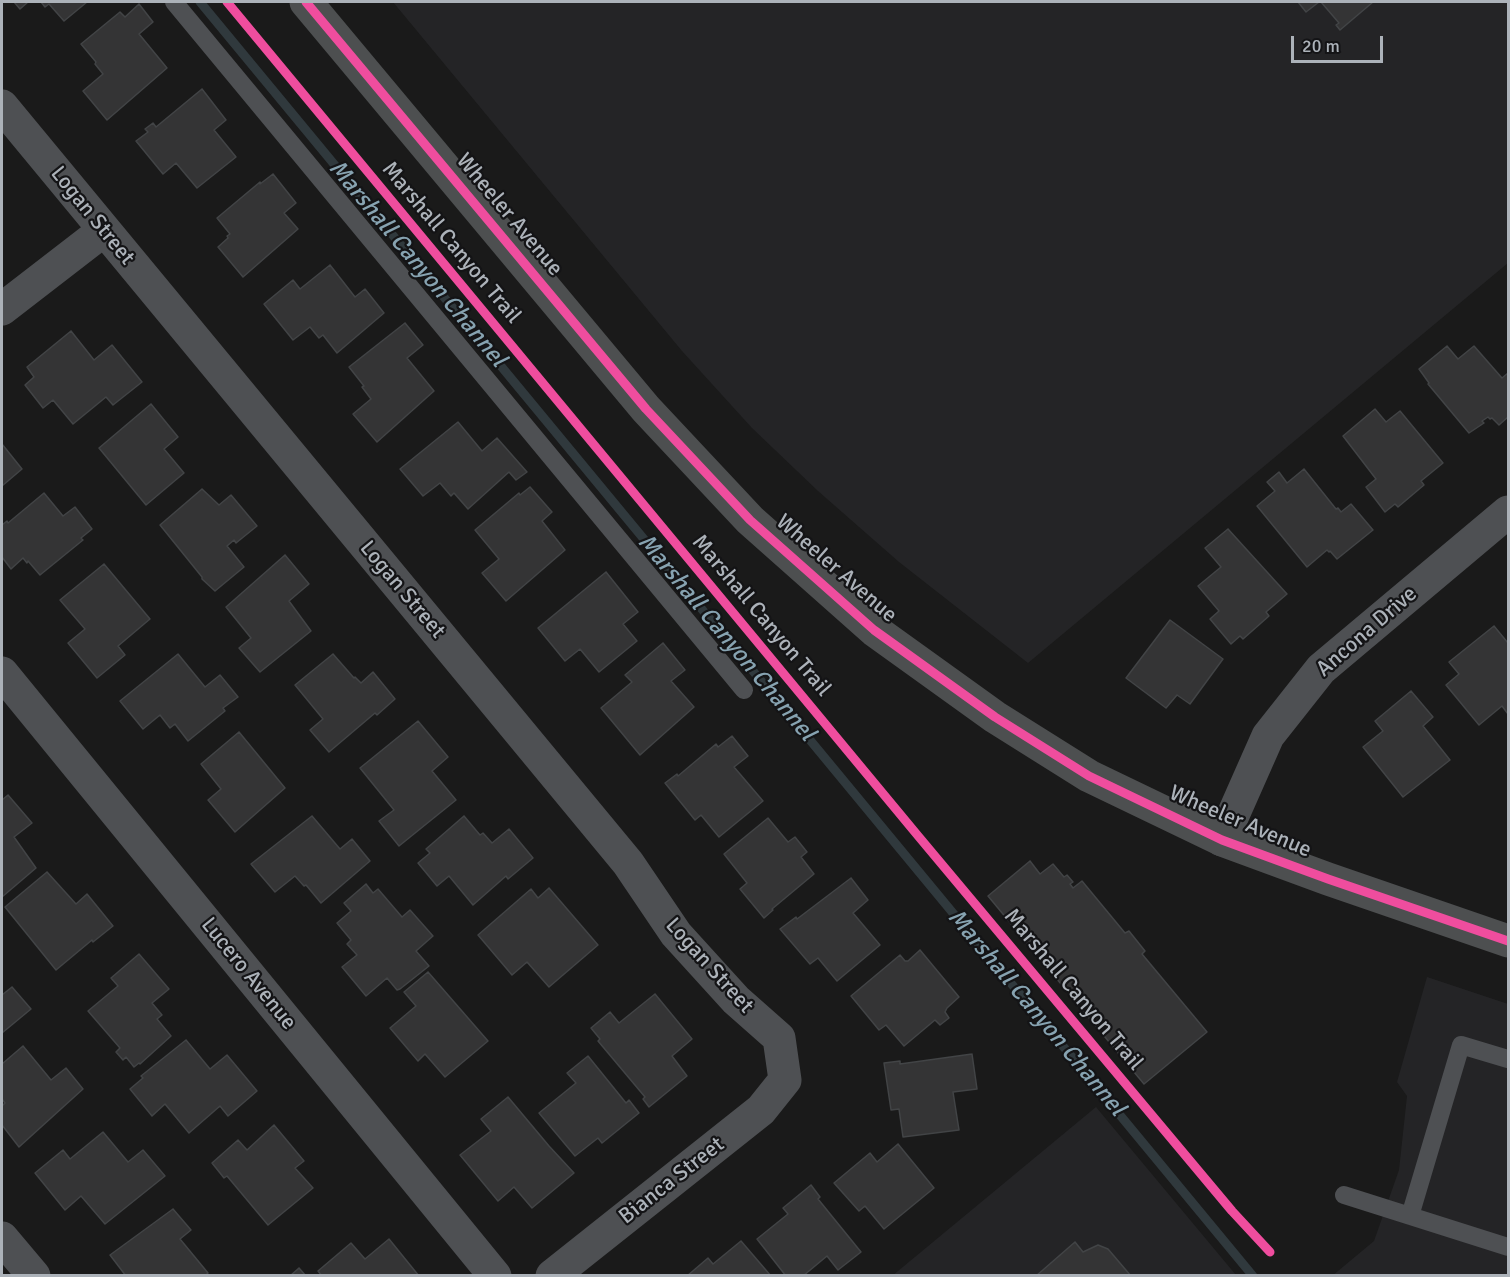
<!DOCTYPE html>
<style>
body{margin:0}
#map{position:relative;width:1510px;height:1277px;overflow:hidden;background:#1a1a1a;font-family:Signika,sans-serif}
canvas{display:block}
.frame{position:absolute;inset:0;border:3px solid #acb2b9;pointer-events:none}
.scale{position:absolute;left:1291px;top:36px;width:92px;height:27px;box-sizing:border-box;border:3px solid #acb2b9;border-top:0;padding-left:8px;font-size:18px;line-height:21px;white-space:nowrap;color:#acb2b9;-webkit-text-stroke:4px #141416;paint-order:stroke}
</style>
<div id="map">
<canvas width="1510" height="1277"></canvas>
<div class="frame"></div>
<div class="scale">20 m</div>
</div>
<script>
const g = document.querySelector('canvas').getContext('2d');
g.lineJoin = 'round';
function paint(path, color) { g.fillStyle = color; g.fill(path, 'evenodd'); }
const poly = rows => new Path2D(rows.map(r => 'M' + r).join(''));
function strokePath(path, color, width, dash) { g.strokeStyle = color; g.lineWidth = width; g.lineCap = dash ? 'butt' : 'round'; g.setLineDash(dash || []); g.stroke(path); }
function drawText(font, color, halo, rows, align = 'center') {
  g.font = font + ' Signika,sans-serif'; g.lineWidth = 4.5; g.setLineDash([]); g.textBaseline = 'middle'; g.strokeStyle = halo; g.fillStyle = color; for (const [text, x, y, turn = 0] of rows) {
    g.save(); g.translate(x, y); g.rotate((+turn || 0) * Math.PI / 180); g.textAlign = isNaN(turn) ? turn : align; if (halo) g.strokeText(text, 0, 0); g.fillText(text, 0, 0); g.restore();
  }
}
paint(poly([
 [393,2,1508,2,1508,263,1028,663,899,562,818,491,752,428,682,351],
 [1427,977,1508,1004,1508,1275,1332,1276,1374,1241,1399,1170,1407,1096,1397,1082],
 [1096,1107,1236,1275,892,1276]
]), '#242426');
strokePath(poly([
 [200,2,1253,1276]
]), '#30393d', 9);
const building = poly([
 [14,2,28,2,20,9,14,2],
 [41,2,87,2,64,21,49,4,45,7,41,2],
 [1298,2,1319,2,1306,12,1298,2],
 [1321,2,1373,2,1340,30,1336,25,1339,23,1321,2],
 [139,4,153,22,139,34,167,68,107,120,83,91,103,74,95,64,96,62,81,44,120,12,125,17,139,4],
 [202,89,226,120,214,130,236,157,197,188,176,163,163,174,136,141,148,132,145,129,153,123,156,127,202,89],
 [273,174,296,203,284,213,298,229,243,277,218,247,228,238,227,236,230,234,217,218,260,182,260,184,273,174],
 [330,265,355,297,365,289,384,313,337,353,323,335,319,338,310,327,293,340,264,304,293,280,300,289,330,265],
 [405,323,423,345,407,358,434,391,377,442,353,414,371,399,362,387,364,386,349,367,405,323],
 [71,331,94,360,112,345,142,382,113,405,106,397,73,424,53,400,43,408,25,385,34,377,27,367,71,331],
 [1447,346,1458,359,1474,346,1502,378,1508,373,1508,417,1499,425,1492,418,1490,419,1488,417,1482,421,1484,423,1469,433,1428,384,1429,383,1419,369,1447,346],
 [151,404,178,437,164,449,184,473,146,505,99,448,151,404],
 [1375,409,1386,422,1400,411,1443,463,1421,481,1424,485,1398,507,1395,504,1385,512,1366,487,1376,479,1343,436,1375,409],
 [458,422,482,451,497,438,527,472,516,480,509,472,468,509,454,493,451,496,440,483,423,496,400,469,458,422],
 [2,444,22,469,2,486,2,444],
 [1304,469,1336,509,1338,508,1341,512,1351,504,1373,530,1337,559,1330,551,1329,552,1327,550,1307,567,1257,506,1275,491,1267,482,1279,472,1287,483,1304,469],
 [530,487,552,512,542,521,565,550,506,601,482,573,499,559,475,530,519,493,520,495,530,487],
 [202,489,219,505,231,495,257,526,236,543,234,540,227,546,244,567,215,591,202,579,202,577,160,525,202,489],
 [44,493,63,516,75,507,92,529,81,538,83,540,40,575,28,561,27,563,23,558,11,569,2,557,2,525,7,521,8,523,44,493],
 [1228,529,1287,594,1266,612,1269,616,1243,639,1240,636,1231,644,1210,619,1219,611,1198,586,1221,567,1205,548,1228,529],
 [285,555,309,584,289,601,311,631,260,672,239,648,251,638,226,607,285,555],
 [104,564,150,619,118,646,125,655,97,678,68,643,85,629,60,600,104,564],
 [606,572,638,612,623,624,637,641,599,672,580,649,565,661,538,628,606,572],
 [1170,620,1223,659,1190,704,1177,695,1166,708,1126,678,1170,620],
 [1494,626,1508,643,1508,714,1502,706,1479,725,1446,685,1459,674,1449,662,1494,626],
 [663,643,685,670,671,681,694,707,640,755,601,708,632,682,625,675,663,643],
 [178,654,205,687,220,675,238,697,223,708,225,711,188,741,175,724,170,728,160,715,143,729,120,701,178,654],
 [333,654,354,678,355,677,361,683,373,672,395,699,377,715,375,713,329,752,310,730,323,719,295,685,333,654],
 [1411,691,1433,717,1423,726,1450,760,1403,797,1363,747,1383,731,1375,721,1411,691],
 [418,721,448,757,432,771,456,800,399,846,379,821,394,810,360,768,418,721],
 [239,732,285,788,235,832,208,800,221,789,201,764,239,732],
 [732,736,748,756,734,767,763,801,719,837,701,815,695,820,665,783,677,774,678,776,716,744,718,747,732,736],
 [8,795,32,823,14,837,36,868,2,897,2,800,8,795],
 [312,816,340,849,352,839,370,861,321,903,306,885,304,886,295,876,275,892,251,864,312,816],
 [464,816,480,835,483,833,492,843,509,829,533,858,508,879,506,876,473,905,449,876,437,886,418,863,430,853,426,849,464,816],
 [768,818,788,842,795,837,807,852,801,857,814,874,772,909,773,910,764,918,740,889,747,883,724,854,768,818],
 [1030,861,1040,874,1053,864,1064,877,1067,875,1073,882,1070,884,1073,888,1082,881,1125,933,1129,931,1145,951,1142,954,1207,1032,1144,1084,988,896,1030,861],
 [47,872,76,904,87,894,113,926,93,942,92,940,56,970,5,907,47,872],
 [851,878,868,900,853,913,880,945,837,981,818,958,810,964,780,929,796,917,797,919,851,878],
 [366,884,373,893,378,889,402,917,410,910,433,936,416,951,429,966,400,989,397,990,387,978,366,996,342,967,357,955,347,944,351,940,337,923,351,911,344,903,366,884],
 [549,888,598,945,549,987,527,962,512,975,478,935,531,889,538,898,549,888],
 [920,950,959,997,947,1008,945,1012,949,1018,940,1025,935,1020,904,1046,886,1025,879,1030,851,996,900,955,905,961,908,961,920,950],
 [139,954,169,989,152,1003,162,1015,157,1019,171,1036,140,1064,139,1063,134,1067,126,1057,123,1060,116,1052,120,1048,88,1011,118,986,111,978,139,954],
 [428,972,488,1041,445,1077,425,1054,418,1061,390,1028,416,1006,404,992,428,972],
 [12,987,31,1009,2,1033,2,995,12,987],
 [655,994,692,1039,672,1056,687,1076,649,1107,643,1099,645,1097,598,1041,600,1039,591,1028,610,1012,619,1023,655,994],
 [186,1040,210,1069,227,1055,257,1091,228,1116,220,1106,189,1133,165,1104,152,1116,130,1089,143,1078,141,1076,186,1040],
 [23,1046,51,1080,66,1068,83,1089,19,1147,2,1125,2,1106,5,1103,2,1099,2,1064,23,1046],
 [972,1054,977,1089,953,1092,959,1130,903,1137,899,1109,891,1110,884,1063,900,1061,900,1064,972,1054],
 [588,1056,626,1103,629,1100,639,1113,602,1143,598,1138,575,1156,539,1113,576,1083,567,1073,588,1056],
 [508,1097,549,1146,574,1173,532,1208,514,1187,498,1201,460,1155,491,1131,481,1119,508,1097],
 [274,1125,304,1161,295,1168,313,1188,268,1225,227,1176,224,1178,212,1163,238,1140,247,1150,274,1125],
 [103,1132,128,1162,143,1150,165,1176,105,1224,81,1196,65,1210,35,1173,63,1150,70,1159,103,1132],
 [898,1144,934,1188,884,1229,865,1206,859,1211,834,1183,870,1153,877,1162,898,1144],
 [811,1185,820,1197,818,1199,861,1252,838,1270,827,1256,803,1276,786,1276,757,1239,788,1214,783,1208,811,1185],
 [173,1209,191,1230,180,1239,208,1273,205,1276,126,1276,110,1255,173,1209],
 [389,1239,419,1276,322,1276,318,1271,351,1243,365,1259,389,1239],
 [741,1241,771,1276,687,1276,708,1258,713,1264,741,1241],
 [1075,1242,1083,1252,1098,1245,1108,1249,1131,1276,1036,1276,1075,1242],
 [299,1268,306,1276,290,1276,299,1268]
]);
paint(building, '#343435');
strokePath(building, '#424446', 1.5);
strokePath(poly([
 [174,2,744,690],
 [1344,1195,1508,1247],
 [1410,1216,1461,1045,1508,1059]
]), '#4e5053', 18);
strokePath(poly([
 [2,106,628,863,676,934,736,1000,779,1038,785,1080,761,1110,552,1276],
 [2,309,103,231],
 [2,673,495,1276],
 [1222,840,1268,736,1321,669,1508,512],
 [2,1238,34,1276]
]), '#4e5053', 33);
strokePath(poly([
 [306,2,646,409,750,520,874,630,995,717,1089,776,1222,840,1328,879,1508,941]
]), '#4d4f50', 33);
strokePath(poly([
 [227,2,919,837,1232,1211,1270,1252],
 [306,2,646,409,750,520,874,630,995,717,1089,776,1222,840,1328,879,1508,941]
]), '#ef4d9e', 9);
drawText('22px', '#acb2b9', '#141416', [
 ["Wheeler Avenue",509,215,50],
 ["Logan Street",92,216,51],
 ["Marshall Canyon Trail",451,243,50],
 ["Wheeler Avenue",836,569,41],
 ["Logan Street",402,590,50],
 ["Marshall Canyon Trail",761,616,50],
 ["Ancona Drive",1367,632,-41],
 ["Wheeler Avenue",1240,822,23],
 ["Logan Street",709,966,48],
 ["Lucero Avenue",248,974,51],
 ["Marshall Canyon Trail",1073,990,50],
 ["Bianca Street",672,1181,-38]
]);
drawText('italic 24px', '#87a3b1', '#141416', [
 ["Marshall Canyon Channel",417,264,50],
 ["Marshall Canyon Channel",726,638,50],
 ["Marshall Canyon Channel",1036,1013,50]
]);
</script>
